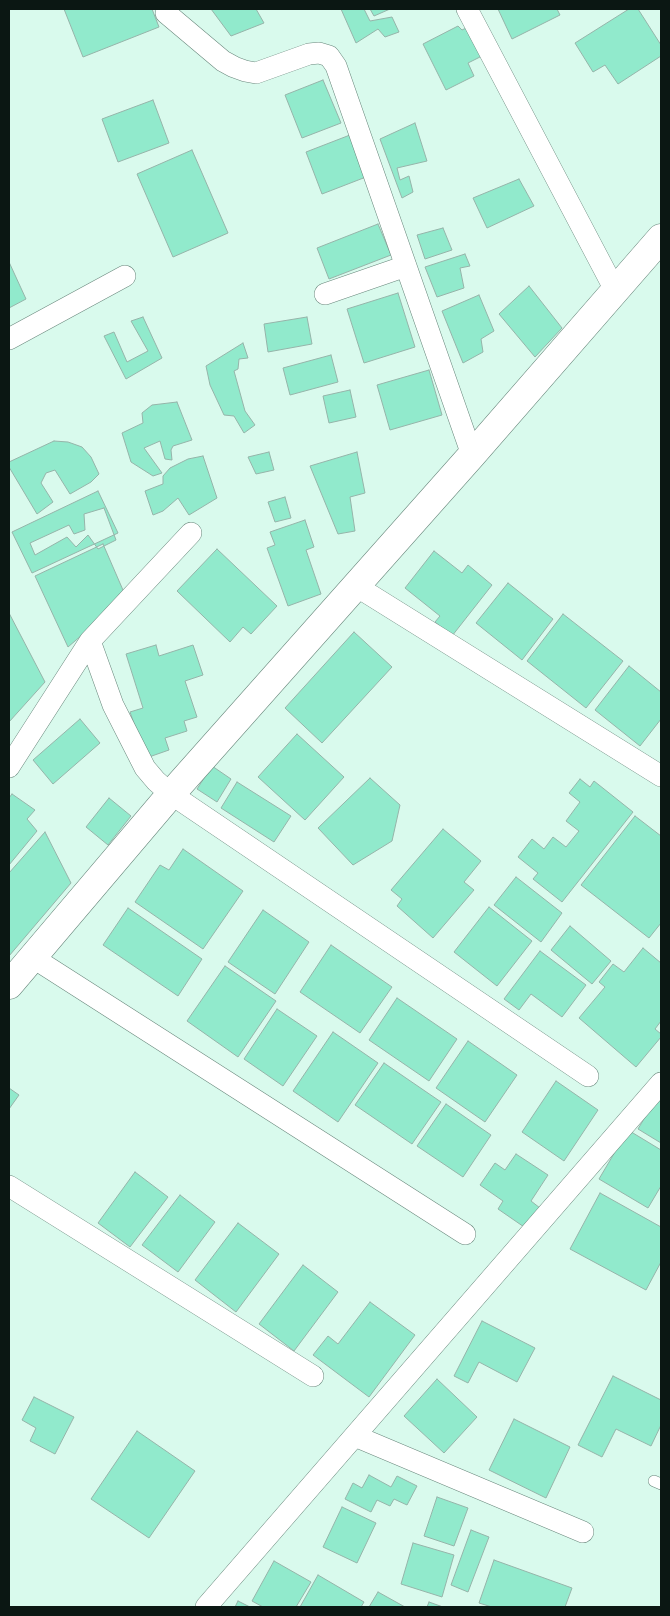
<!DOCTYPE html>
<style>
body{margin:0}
#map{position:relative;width:670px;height:1616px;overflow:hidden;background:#d9faed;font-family:Rubik,sans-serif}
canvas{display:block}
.frame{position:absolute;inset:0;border:10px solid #0b1713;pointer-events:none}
</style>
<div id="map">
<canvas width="670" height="1616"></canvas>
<div class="frame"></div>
</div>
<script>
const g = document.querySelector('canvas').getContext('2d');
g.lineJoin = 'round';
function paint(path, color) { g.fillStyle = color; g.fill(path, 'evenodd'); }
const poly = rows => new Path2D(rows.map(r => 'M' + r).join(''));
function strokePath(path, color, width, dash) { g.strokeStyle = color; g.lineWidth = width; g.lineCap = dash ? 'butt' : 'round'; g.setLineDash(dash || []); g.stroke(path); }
const building = poly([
 [64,9,152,9,159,27,83,57,64,9],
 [211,9,256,9,264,23,231,36,211,9],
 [341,9,364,9,370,21,392,17,399,32,385,37,378,29,356,43,341,9],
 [370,9,390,9,374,16,370,9],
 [498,9,557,9,560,15,512,39,498,9],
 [629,9,638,9,661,45,661,56,618,84,605,65,593,72,575,43,629,9],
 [472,25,486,54,468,63,474,76,446,90,423,44,458,26,462,30,472,25],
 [323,80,341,123,302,138,285,95,323,80],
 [153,100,169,143,118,162,102,119,153,100],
 [415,123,427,161,397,168,400,180,409,176,413,192,402,198,380,139,415,123],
 [350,135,366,177,322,194,306,152,350,135],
 [192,150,228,233,173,257,137,174,192,150],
 [519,179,534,206,487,228,473,198,519,179],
 [378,224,391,255,329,279,317,248,378,224],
 [443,228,452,250,425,259,417,235,443,228],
 [465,254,470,266,460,268,464,288,437,297,425,267,465,254],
 [9,262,26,299,9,308,9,262],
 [529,286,562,328,535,357,499,314,529,286],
 [398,293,415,347,364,363,347,309,398,293],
 [479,295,494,331,481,339,483,352,463,363,442,311,479,295],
 [143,317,162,358,126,379,104,336,114,332,127,362,148,351,131,321,143,317],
 [307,317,312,344,268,352,264,324,307,317],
 [243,343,248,358,239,359,238,369,234,371,245,411,255,425,244,433,234,416,224,415,210,385,206,366,243,343],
 [331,355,338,382,290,395,283,368,331,355],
 [429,370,442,415,390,430,377,385,429,370],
 [350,390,356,417,329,423,323,396,350,390],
 [177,402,192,440,173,446,171,450,172,460,165,459,160,441,144,448,162,473,153,476,131,462,122,433,143,423,142,413,152,405,177,402],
 [54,441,68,442,82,447,91,457,99,474,91,482,70,494,55,470,46,473,41,483,53,502,37,514,9,467,9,462,54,441],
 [269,452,274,470,256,474,248,457,269,452],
 [357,452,365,493,350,497,355,531,338,534,310,466,357,452],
 [203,456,217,498,189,515,178,498,163,511,153,515,145,491,163,484,163,476,170,468,188,459,203,456],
 [98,491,118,533,32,573,12,532,98,491],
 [285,497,291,518,275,522,268,502,285,497],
 [104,508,116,540,98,549,88,535,76,547,67,537,35,555,30,543,69,525,74,534,85,530,84,514,104,508],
 [305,520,314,547,306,550,321,594,288,606,267,548,275,545,270,532,305,520],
 [103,544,126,597,68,647,35,576,103,544],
 [217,549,277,606,251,634,243,627,230,642,177,591,217,549],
 [434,551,462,573,468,565,492,585,452,636,435,622,440,616,405,588,434,551],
 [508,583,553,619,522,660,476,623,508,583],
 [9,613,45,682,9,722,9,613],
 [563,614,623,661,586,708,527,661,563,614],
 [354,632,392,667,322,743,285,708,354,632],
 [156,645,159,656,193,645,203,675,185,681,197,717,184,721,187,731,165,738,169,750,146,758,130,712,143,708,126,654,156,645],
 [629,666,661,692,661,719,640,746,595,710,629,666],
 [80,719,100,743,53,784,33,760,80,719],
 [297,734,344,777,305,820,258,777,297,734],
 [212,766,231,779,217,802,197,789,212,766],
 [370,778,400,805,392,841,353,865,318,828,370,778],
 [580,779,590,787,594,781,633,812,562,902,533,879,538,873,518,857,532,839,544,849,553,837,566,847,579,831,566,821,580,802,569,793,580,779],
 [237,782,291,816,274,842,221,808,237,782],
 [12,794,35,810,27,819,37,831,9,865,9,798,12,794],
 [109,798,131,816,108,845,86,827,109,798],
 [635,816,661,836,661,923,649,938,581,885,635,816],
 [443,829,481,861,464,882,474,890,433,938,397,906,402,899,391,890,443,829],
 [45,832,71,883,9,956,9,873,45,832],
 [183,849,243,891,203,949,135,902,160,865,169,870,183,849],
 [516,877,562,913,541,942,494,905,516,877],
 [489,907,532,941,497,986,454,952,489,907],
 [128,908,202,959,178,996,103,945,128,908],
 [263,910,309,942,275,994,228,962,263,910],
 [570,926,611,961,592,984,551,950,570,926],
 [331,945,392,987,360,1033,300,992,331,945],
 [643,948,661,963,661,1021,655,1029,661,1034,661,1037,636,1067,579,1018,605,987,599,982,613,964,624,972,643,948],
 [540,951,586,985,562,1017,531,994,519,1010,504,999,540,951],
 [225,966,276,1001,238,1057,187,1021,225,966],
 [397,998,457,1039,429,1081,369,1040,397,998],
 [277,1009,317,1036,283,1086,244,1059,277,1009],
 [333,1032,378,1063,338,1122,293,1091,333,1032],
 [468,1041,517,1075,485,1122,436,1088,468,1041],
 [384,1063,441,1102,412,1144,355,1105,384,1063],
 [556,1081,598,1110,564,1161,522,1132,556,1081],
 [9,1088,19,1095,9,1109,9,1088],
 [661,1090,661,1143,638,1129,661,1090],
 [446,1104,491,1135,463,1177,417,1146,446,1104],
 [628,1130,661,1150,661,1186,648,1208,599,1179,628,1130],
 [516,1154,548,1175,531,1201,540,1208,527,1229,498,1209,503,1201,480,1185,495,1163,505,1170,516,1154],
 [135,1172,168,1197,130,1247,98,1223,135,1172],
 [600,1193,661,1227,661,1262,646,1290,570,1249,600,1193],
 [180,1195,215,1222,178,1272,142,1245,180,1195],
 [238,1223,279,1254,236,1312,195,1280,238,1223],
 [303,1265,338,1292,294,1351,259,1324,303,1265],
 [370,1302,415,1335,369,1397,313,1355,328,1336,338,1344,370,1302],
 [482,1321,535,1348,517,1382,479,1362,468,1383,454,1376,482,1321],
 [613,1376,661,1400,661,1425,651,1446,616,1429,602,1457,578,1445,613,1376],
 [437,1379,477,1417,444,1453,404,1416,437,1379],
 [34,1397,74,1417,55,1454,30,1441,36,1428,22,1420,34,1397],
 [514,1419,570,1447,546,1498,489,1470,514,1419],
 [137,1431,195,1471,149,1538,91,1499,137,1431],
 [369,1475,391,1487,397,1476,417,1486,407,1505,394,1499,390,1506,377,1500,371,1512,345,1499,353,1483,362,1488,369,1475],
 [437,1497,468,1508,454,1546,424,1536,437,1497],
 [342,1507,376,1523,357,1563,323,1547,342,1507],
 [471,1530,489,1537,468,1592,451,1585,471,1530],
 [413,1543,454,1555,442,1597,401,1584,413,1543],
 [494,1560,572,1588,565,1607,492,1607,479,1603,494,1560],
 [274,1561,311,1582,296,1607,263,1607,252,1601,274,1561],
 [318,1575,364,1602,361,1607,300,1607,318,1575],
 [378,1592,405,1607,369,1607,378,1592],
 [238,1601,250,1607,235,1607,238,1601],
 [429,1602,443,1607,427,1607,429,1602]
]);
paint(building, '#91eacc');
strokePath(building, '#95b4a9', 1);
const lane = poly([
 [654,1481,661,1484]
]);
const street = poly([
 [467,9,616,292],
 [166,13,223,61,234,67,245,71,256,73,309,54,319,53,329,56,336,66,472,455],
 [325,294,406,266],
 [9,339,125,276],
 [356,586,661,776],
 [90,641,113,705,145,768,156,781,171,794,588,1076],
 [9,767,90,641,191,533],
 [32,957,465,1234],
 [9,1186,313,1376],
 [355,1436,583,1532],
 [206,1607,661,1083]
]);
const secondary = poly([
 [9,985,171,794,472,455,661,238]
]);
strokePath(lane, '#69877c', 12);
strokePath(street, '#69877c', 22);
strokePath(secondary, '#69877c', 29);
strokePath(lane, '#fff', 11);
strokePath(street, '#fff', 21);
strokePath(secondary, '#fff', 28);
</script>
